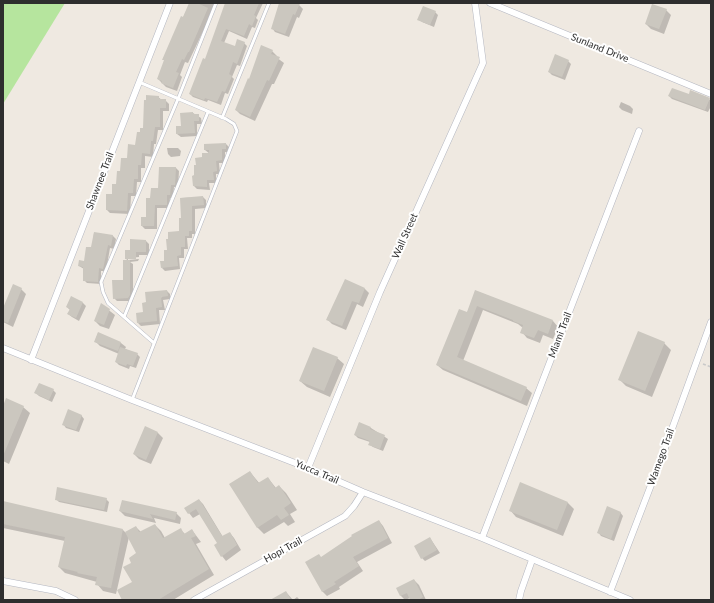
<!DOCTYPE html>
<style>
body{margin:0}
#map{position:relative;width:714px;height:603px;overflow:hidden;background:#efe9e1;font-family:Lato,sans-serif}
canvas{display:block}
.frame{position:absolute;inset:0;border:4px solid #2e2e2e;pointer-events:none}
</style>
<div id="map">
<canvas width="714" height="603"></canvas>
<div class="frame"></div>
</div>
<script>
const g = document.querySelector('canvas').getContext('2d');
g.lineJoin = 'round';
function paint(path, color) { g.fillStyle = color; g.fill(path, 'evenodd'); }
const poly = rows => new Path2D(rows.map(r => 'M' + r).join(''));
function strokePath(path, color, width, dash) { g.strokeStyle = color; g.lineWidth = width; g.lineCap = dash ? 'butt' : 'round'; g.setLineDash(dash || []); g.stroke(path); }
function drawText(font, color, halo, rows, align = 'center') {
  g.font = font + ' Lato,sans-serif'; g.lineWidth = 4; g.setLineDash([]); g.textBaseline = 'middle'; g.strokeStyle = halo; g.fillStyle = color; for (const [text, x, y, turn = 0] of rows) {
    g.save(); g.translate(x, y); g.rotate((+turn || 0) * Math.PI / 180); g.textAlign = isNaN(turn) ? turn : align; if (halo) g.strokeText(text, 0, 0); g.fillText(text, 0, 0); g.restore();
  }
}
paint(poly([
 [3,3,65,3,3,104]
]), '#b6e59e');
paint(poly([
 [190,3,215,3,207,23,188,63,185,62,180,75,182,77,177,91,166,87,158,79,165,61,163,59],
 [226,3,263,3,256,18,258,20,255,28,252,27,247,39,229,31,224,43,235,47,244,43,247,46,240,66,237,65,232,77,234,79,228,94,225,93,221,105,208,100,207,102,193,97,190,94,206,61],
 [280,3,300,3,299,5,303,9,299,18,297,17,289,37,275,32,272,28],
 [666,10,671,15,664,34,651,29,646,24],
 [435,12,438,15,434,27,422,22,419,19],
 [272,51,277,56,276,57,284,63,274,84,272,84,255,121,240,114,236,110,249,80],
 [568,61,571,64,565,80,552,75,549,72],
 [669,96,689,96,709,99,711,101,711,106,708,112,672,99],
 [158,97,162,100,165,100,169,104,169,111,163,111,163,130,158,130,156,144,154,144,153,157,145,156,145,168,141,168,141,182,137,182,136,196,131,196,130,214,110,213,107,210,117,185,121,172,136,146,141,133],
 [621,102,630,106,633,109,632,114,622,110,619,107],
 [193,113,201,118,202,124,197,124,197,136,181,137,177,134],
 [226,144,229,147,229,152,225,152,225,163,219,163,220,174,216,174,216,183,209,183,210,190,197,189,194,186,197,166,203,158,210,154,205,150],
 [167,148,178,148,181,151,180,156,171,157,168,154],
 [160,168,176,168,179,171,178,187,174,187,173,198,170,198,169,208,157,208,157,229,145,229,142,226,147,218,151,199,159,190],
 [203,197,206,200,206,208,195,209,195,234,192,234,192,238,187,238,188,249,184,249,184,258,179,258,180,269,165,271,162,268,165,261,168,251,180,232,182,219,181,198],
 [94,233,113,236,116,239,114,249,110,248,106,271,101,271,101,284,87,283,84,280,84,269,79,266,85,262,92,249],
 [146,241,149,244,149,255,139,255,139,257,128,258,128,260,139,259,138,261,130,262,133,264,133,298,131,301,117,301,114,298,124,281,129,261,126,259,131,251],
 [345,281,365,289,369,293,363,307,357,304,346,330,332,324,327,319],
 [21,289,26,294,13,327,3,322,3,311],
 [167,291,170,294,170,299,163,300,165,310,159,310,160,324,141,326,138,323],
 [476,291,553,321,558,327,553,339,543,335,540,343,527,338,522,332,523,328,518,324,483,310,463,361,526,388,532,393,527,406,443,370,437,365,467,313],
 [71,298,83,303,86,306,79,321,72,317,68,314,70,310,67,307],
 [102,305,115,315,109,329,100,326,95,321],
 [98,333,121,343,126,347,125,349,137,354,140,357,136,368,130,366,129,369,119,365,116,362,119,354,100,346,95,341],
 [664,343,671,350,652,397,626,386,619,379],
 [337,358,344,364,330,397,307,387,300,381],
 [53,390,56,393,52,402,39,396,36,393],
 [23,407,30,413,9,464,3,461,3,409],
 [81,415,84,419,79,432,66,428,63,424],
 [359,423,371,428,388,439,383,451,373,447,369,444,370,442,358,438,355,435],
 [145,428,158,433,163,438,151,464,139,459,134,454],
 [250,472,260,484,268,478,276,488,279,486,286,493,297,510,290,514,295,522,288,526,284,522,264,534,257,527],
 [521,484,568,503,574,509,563,536,516,517,510,510],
 [56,499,106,499,109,502,107,512,59,502],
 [199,500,203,504,223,537,230,533,234,538,241,550,226,561,222,556,219,544,200,514,193,518,185,508],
 [3,503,123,530,126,533,136,527,141,532,155,525,161,531,165,538,181,530,185,534,192,530,201,542,196,544,214,575,173,600,124,600,133,583,133,563,138,554,129,537,116,594,103,591,97,584,97,582,65,573,59,567,65,541,3,528],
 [120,511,176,513,181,518,180,524,154,518,156,523,125,516],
 [620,512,623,516,614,541,601,536,598,532],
 [379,521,383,526,392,543,357,562,363,571,339,587,340,589,327,596,322,591,321,558],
 [430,538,440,553,425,561,422,558],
 [414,580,419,585,426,600,411,600,410,598,405,600,401,596,397,589],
 [286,592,293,600,297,597,300,600,275,600]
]), '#0003');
paint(poly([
 [189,3,197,3,208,8,189,52,188,52,184,60,182,59,176,72,179,73,173,88,161,83,162,81,157,79,164,60,162,60,181,16,183,17],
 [225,3,259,3,254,15,256,16,252,26,249,24,244,36,226,29,221,41,235,46,237,39,245,42,237,64,233,62,229,74,232,76,225,92,222,91,217,102,205,98,204,100,189,94,203,58,205,59],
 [279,3,300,3,295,15,293,14,285,34,271,29],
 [652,4,667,9,659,29,645,24],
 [423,6,436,11,430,25,417,20],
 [261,45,273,50,271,54,280,57,269,81,267,80,250,117,235,110,248,78,249,79],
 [555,54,569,60,562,77,548,72],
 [672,88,689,94,690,90,710,98,705,110,668,96],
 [146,95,159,96,159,99,166,99,166,108,160,108,160,127,155,127,153,141,151,141,150,154,142,153,141,165,138,165,138,179,134,179,133,193,128,193,127,211,106,210,106,194,112,194,112,184,116,184,117,171,120,171,121,158,127,158,128,144,135,145,137,132,140,132,140,128,143,128,144,100,146,100],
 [193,112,193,114,199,114,199,121,194,121,195,133,176,134,176,126,181,126,180,113],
 [226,143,226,149,222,149,222,160,216,161,217,171,213,172,214,180,207,180,207,187,193,186,192,176,194,175,194,165,196,165,195,158,202,157,202,153,209,153,209,150,204,150,204,144],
 [159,167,176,167,175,185,171,185,170,195,167,195,167,205,155,205,154,226,141,226,141,217,146,217,146,198,150,198,151,188,158,188],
 [203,196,204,205,192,206,192,231,189,231,189,236,185,236,185,247,181,247,181,255,177,256,178,266,161,268,160,261,164,261,164,250,167,250,166,239,168,239,168,232,179,231,179,218,181,218,180,198],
 [94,232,113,235,111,246,108,245,103,269,99,268,98,282,83,281,83,267,78,266,79,260,84,261,86,247,91,247],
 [130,239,146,240,146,252,136,252,136,259,125,259,125,250,130,250],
 [123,260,130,260,130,295,128,298,113,299,112,280,123,280],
 [345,279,365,288,359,303,352,301,342,326,326,320],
 [13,284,22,288,8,323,3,321,3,308],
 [167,290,168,296,161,297,162,307,156,308,157,321,137,323,136,313,143,312,142,303,146,302,145,292],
 [475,290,553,320,548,334,538,330,534,338,520,333,523,325,513,321,513,320,477,306,457,357,527,387,521,401,436,365,459,309,467,312],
 [71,296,83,302,76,318,67,314,70,309,66,307],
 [101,303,110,309,104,325,94,321],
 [638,331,665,342,645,391,618,380],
 [98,332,121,342,118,351,94,342],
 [120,347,138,353,133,366,127,364,126,366,115,362],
 [313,347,338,357,324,391,299,381],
 [39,383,54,389,49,400,34,393],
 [6,398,24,406,3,456,3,406],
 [68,409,82,415,76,430,62,425],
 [359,422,371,427,370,429,385,435,380,449,368,445,370,441,354,435],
 [145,426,158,432,146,460,133,454],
 [250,471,258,483,268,477,275,488,279,485,291,503,284,508,289,515,281,520,277,515,257,528,229,484],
 [520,482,568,502,557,530,509,511],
 [57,487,107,498,104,510,55,500],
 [199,499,222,536,230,532,237,545,221,557,214,545,217,543,196,509,188,514,184,508],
 [122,500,177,512,175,520,150,514,153,519,119,511],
 [3,501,123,529,111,588,95,585,97,577,77,573,78,572,58,567,65,537,3,524],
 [607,506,621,512,611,539,597,533],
 [379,520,388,538,353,557,359,566,334,582,336,584,322,592,305,562,319,554,321,557,352,536,351,535],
 [155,524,163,538,181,528,184,534,192,529,196,536,191,538,209,569,158,600,122,600,117,590,132,582,123,567,131,563,129,558,136,553,125,532,136,526,139,532],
 [430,537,437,550,421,559,414,546],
 [414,579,423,597,418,600,410,600,407,593,400,596,396,588],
 [286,591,291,600,270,600]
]), '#cbc7bf');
const lane = poly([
 [222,118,269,3],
 [124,317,208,112],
 [154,343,108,303,103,292,101,282,178,99,216,3],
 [132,400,237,131,234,124,226,119,139,82]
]);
const street = poly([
 [490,3,711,94],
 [3,348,132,400,308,468,363,492,482,538,630,600],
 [31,360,170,3],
 [308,468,380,292,483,63,475,3],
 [482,538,639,131],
 [3,581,56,591,75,600],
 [610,592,661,459,711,322],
 [194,600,345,516,354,506,363,492],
 [519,600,521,591,532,560]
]);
strokePath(lane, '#b4b7c1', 4);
strokePath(street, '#b4b7c1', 7);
strokePath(poly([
 [703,364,711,367]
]), '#c9c9c9', 1.5, [3, 2]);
strokePath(lane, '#fff', 3);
strokePath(street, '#fff', 6);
drawText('10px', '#2e2e2e', '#fff', [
 ["Sunland Drive",600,48,22],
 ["Shawnee Trail",100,181,-69],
 ["Wall Street",405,236,-66],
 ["Miami Trail",560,335,-69],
 ["Wamego Trail",661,457,-70],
 ["Yucca Trail",317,472,23],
 ["Hopi Trail",283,550,-29]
]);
</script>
